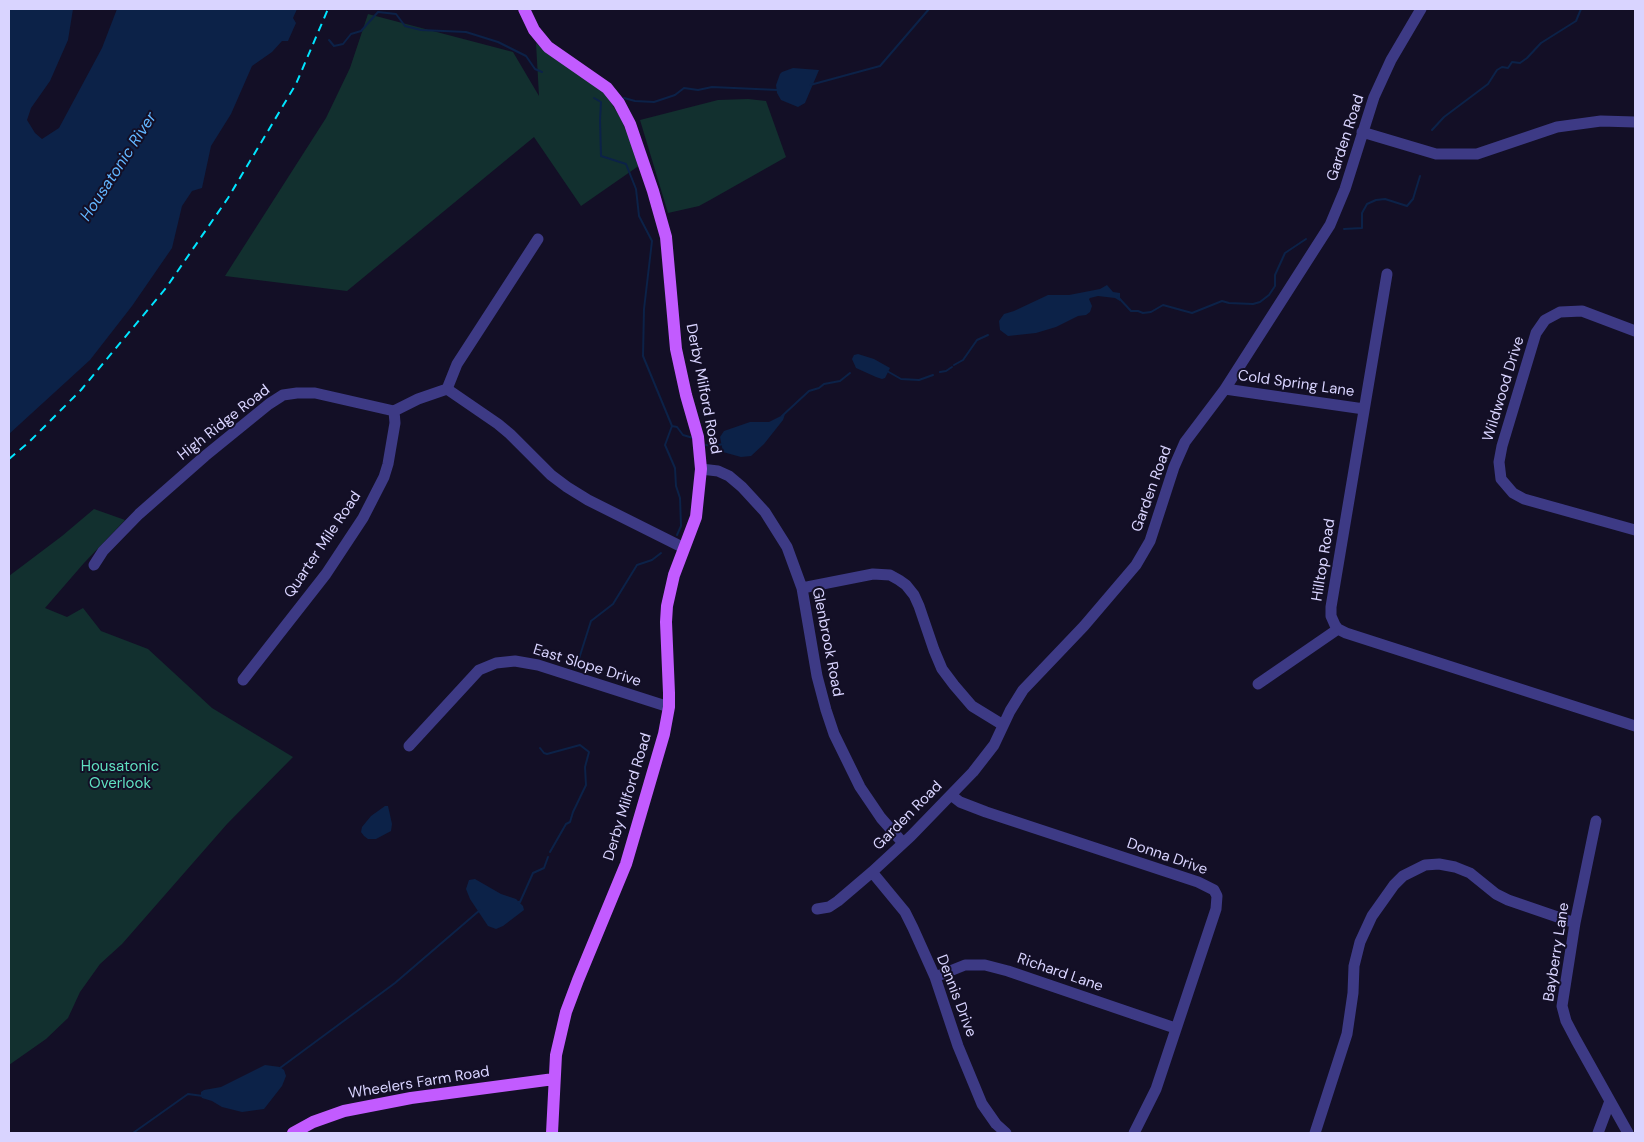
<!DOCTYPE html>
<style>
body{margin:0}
#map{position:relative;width:1644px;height:1142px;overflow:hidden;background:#130f26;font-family:"DM Sans",sans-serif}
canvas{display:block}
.frame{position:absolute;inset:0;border:10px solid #d9d4ff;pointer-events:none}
</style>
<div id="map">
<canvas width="1644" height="1142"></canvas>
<div class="frame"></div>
</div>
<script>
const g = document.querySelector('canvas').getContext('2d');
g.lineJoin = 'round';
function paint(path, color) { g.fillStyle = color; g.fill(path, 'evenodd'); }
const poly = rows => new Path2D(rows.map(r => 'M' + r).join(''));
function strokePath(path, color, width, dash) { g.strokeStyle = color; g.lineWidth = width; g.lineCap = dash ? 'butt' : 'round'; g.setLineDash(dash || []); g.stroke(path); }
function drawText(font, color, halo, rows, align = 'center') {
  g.font = font + ' "DM Sans",sans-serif'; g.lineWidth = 4; g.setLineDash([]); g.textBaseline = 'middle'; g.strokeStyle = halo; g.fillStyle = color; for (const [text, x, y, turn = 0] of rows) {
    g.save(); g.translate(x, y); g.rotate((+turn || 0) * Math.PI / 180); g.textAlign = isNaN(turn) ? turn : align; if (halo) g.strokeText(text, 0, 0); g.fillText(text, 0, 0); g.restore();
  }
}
paint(poly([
 [368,14,513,52,539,96,536,43,546,52,599,88,607,96,621,119,640,165,581,206,534,137,347,291,225,276,326,118,350,68],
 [748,99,766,101,786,157,710,200,699,206,668,213,640,120,718,100],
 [94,509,125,520,84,563,45,608,67,617,83,608,101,631,148,649,212,708,293,757,227,824,122,944,100,964,80,992,68,1018,46,1039,9,1065,9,576,62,536]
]), '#12302f');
paint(poly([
 [9,9,73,9,68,40,50,81,31,108,27,120,35,133,42,139,59,128,102,48,117,9,297,9,293,18,296,23,288,41,282,41,272,52,252,66,231,114,211,146,202,188,192,191,182,206,172,248,132,306,90,360,9,434],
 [793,68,819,70,805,103,798,107,781,100,777,93,776,85,780,74,782,72],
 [1107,285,1113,292,1120,293,1120,301,1115,298,1098,296,1090,298,1089,299,1092,306,1090,312,1086,315,1078,316,1056,327,1036,333,1008,336,1000,330,999,321,1004,314,1014,311,1048,295,1069,295,1100,289],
 [858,354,874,359,890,368,885,378,882,379,876,377,856,368,852,359,854,355],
 [785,414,783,420,764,444,751,456,741,457,723,452,720,437,724,431,750,422,769,422],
 [385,806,388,806,392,824,391,831,376,839,368,839,364,836,361,832,362,827,371,816],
 [475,879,501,894,516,899,523,906,524,910,503,926,496,929,488,926,470,899,466,889,469,880],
 [265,1065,280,1067,284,1070,286,1076,282,1086,264,1109,242,1112,222,1107,212,1101,202,1098,201,1096,201,1092,204,1090,221,1087]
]), '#0c2248');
strokePath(poly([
 [329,40,334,46,343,44,351,34,361,31,378,12,396,14,405,26,421,30,466,32,498,42,526,56,535,69,542,72],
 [810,85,880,66,929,9],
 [594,98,601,102,600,120,601,156,626,164,636,189,639,216,652,241,644,309,643,356,672,426,677,427,683,435,693,438],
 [624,98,635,101,654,102,675,95,684,88,698,90,712,87,778,90],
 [1432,130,1444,117,1488,84,1497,70,1502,67,1508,68,1512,62,1520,63,1527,58,1541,43,1576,21,1581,9],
 [1344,229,1362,228,1362,213,1367,204,1376,200,1385,199,1407,206,1413,199,1420,176],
 [1118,297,1131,311,1138,311,1143,313,1151,312,1163,305,1192,313,1222,301,1229,303,1253,304,1260,302,1269,295,1275,286,1275,275,1285,253,1306,239],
 [954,365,963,360,977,340,988,335],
 [887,371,901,379,919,380,933,375],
 [940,372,946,371,952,367],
 [782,416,809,391,819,388,824,384,840,381,850,373],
 [672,426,665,445,675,468,676,486,680,498,681,526,677,535],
 [706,445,714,446,723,444],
 [576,668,591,621,613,604,637,565,652,560,661,553],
 [540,748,544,753,547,754,580,745,589,752,585,767,586,785,573,812,570,822,566,824,550,852],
 [518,902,520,902,533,873,544,868,548,857],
 [280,1068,395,983,480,910],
 [133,1133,188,1094,203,1096]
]), '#0c2248', 2);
strokePath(poly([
 [1362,132,1436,154,1477,154,1557,127,1601,121,1635,122],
 [1387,274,1331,607,1331,616,1335,625,1338,629,1346,633,1635,726],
 [1635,331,1582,311,1560,312,1545,320,1536,333,1502,446,1499,462,1501,479,1513,493,1524,499,1635,530],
 [447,389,457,364,538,239],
 [1225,389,1364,409],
 [701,469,718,471,729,476,742,487,765,512,787,547,802,588,817,676,826,710,834,734,860,787,881,818,903,843],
 [94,565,103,551,139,514,205,456,269,404,283,395,297,393,315,393,394,411,418,399,447,389,498,424,510,434,551,475,567,487,588,500,684,548],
 [802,588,873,574,890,575,899,580,906,585,914,595,919,606,934,650,942,669,954,685,972,706,1003,725],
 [243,680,326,574,363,518,384,477,388,464,395,423,394,411],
 [1258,684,1338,629],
 [409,746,479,670,496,663,515,661,538,665,669,707],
 [951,795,960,802,986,812,1198,882,1214,890,1217,896,1216,909,1156,1089,1134,1133],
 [1596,821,1575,923,1562,1006,1566,1021,1576,1040,1628,1133],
 [872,872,905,912,913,928,935,977,958,1046,982,1104,996,1124,1006,1133],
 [817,909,829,907,838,901,872,872,911,836,973,772,994,745,1010,711,1023,690,1084,626,1136,565,1150,541,1174,467,1185,442,1225,389,1330,225,1345,189,1374,97,1391,60,1421,9],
 [935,977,965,965,985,965,1008,971,1175,1028],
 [1315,1133,1347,1034,1353,993,1354,966,1360,942,1372,916,1394,885,1403,876,1425,865,1439,864,1455,867,1470,873,1496,894,1508,900,1575,923],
 [1598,1133,1610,1101]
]), '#3d3a85', 11);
strokePath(poly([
 [524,9,534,30,548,47,607,88,619,103,630,124,653,191,666,237,676,349,686,395,698,437,701,469,696,517,674,575,667,606,666,622,669,693,669,707,664,734,626,864,578,980,566,1012,556,1055,552,1133],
 [293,1133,313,1122,344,1111,411,1098,554,1079]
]), '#c25bff', 12);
strokePath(poly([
 [9,459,28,443,81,390,166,288,228,198,296,84,328,9]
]), '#00e5ff', 2, [8, 6]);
drawText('15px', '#d9d4ff', '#130f26', [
 ["Garden Road",1346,138,-72],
 ["Cold Spring Lane",1296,384,8],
 ["Derby Milford Road",703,389,79],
 ["Wildwood Drive",1504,389,-73],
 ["High Ridge Road",224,423,-38],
 ["Garden Road",1152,489,-70],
 ["Quarter Mile Road",323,545,-56],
 ["Hilltop Road",1324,560,-81],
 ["Glenbrook Road",827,642,79],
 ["East Slope Drive",587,666,17],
 ["Derby Milford Road",628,797,-73],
 ["Garden Road",908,816,-45],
 ["Donna Drive",1167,857,19],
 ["Bayberry Lane",1557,952,-81],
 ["Richard Lane",1060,973,19],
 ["Dennis Drive",956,996,69],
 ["Wheelers Farm Road",419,1083,-9]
]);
drawText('15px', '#5fe0c0', '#130f26', [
 ["Housatonic",120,767],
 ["Overlook",120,784]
]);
drawText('italic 16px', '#62b6ff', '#130f26', [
 ["Housatonic River",119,167,-57]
]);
</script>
